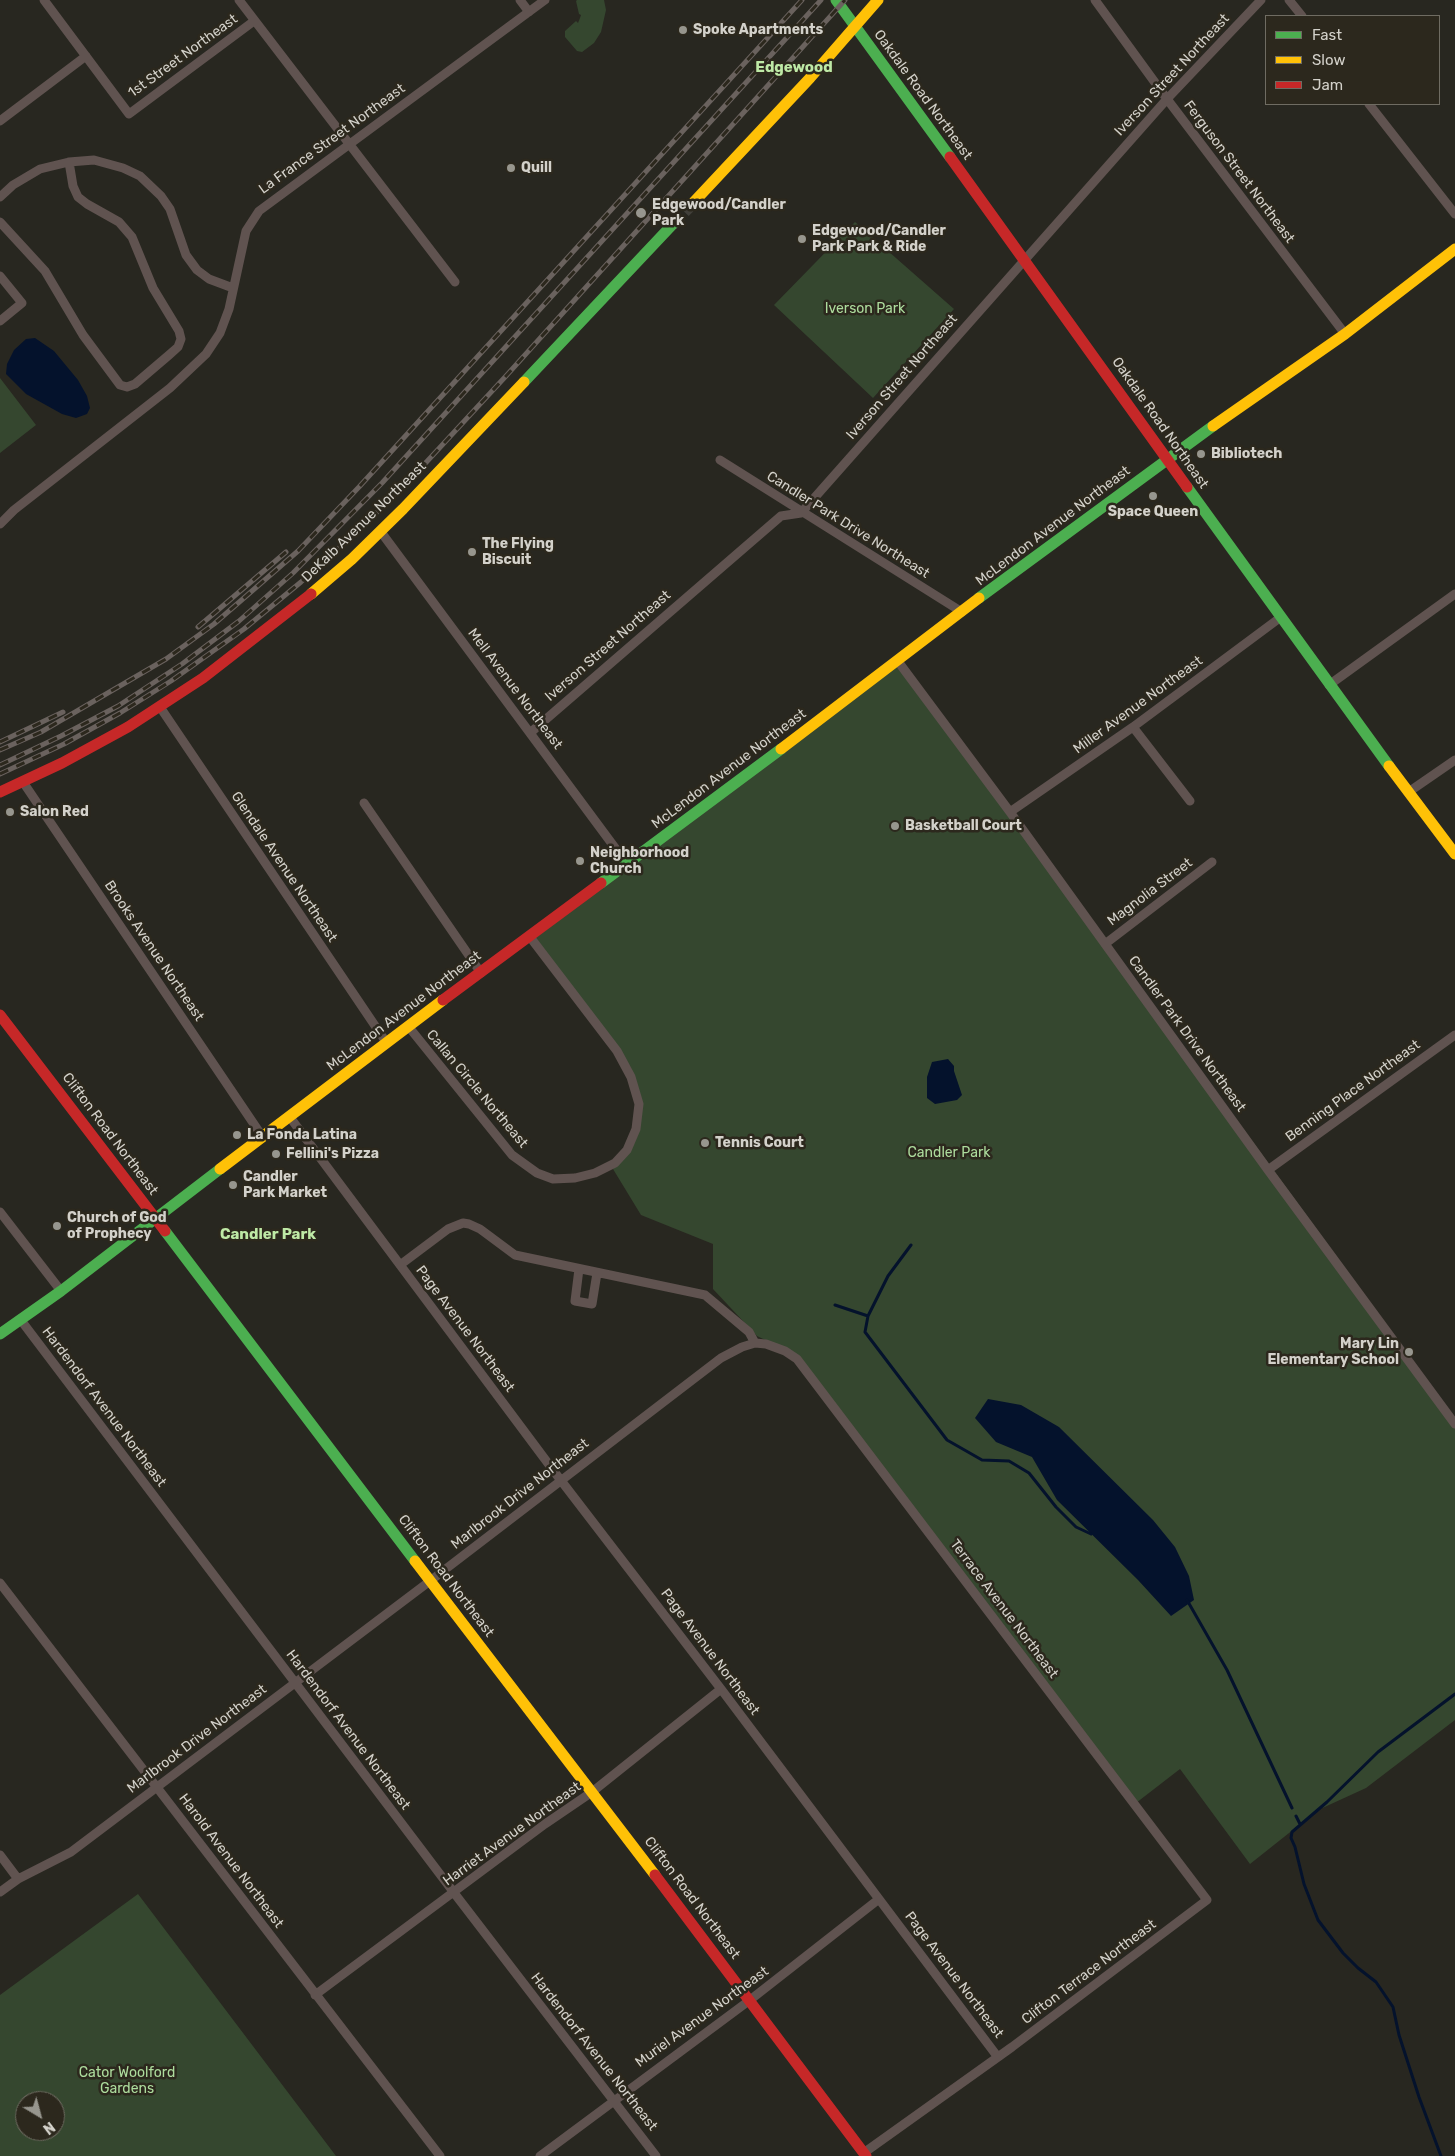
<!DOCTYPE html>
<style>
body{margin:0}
#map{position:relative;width:1455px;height:2156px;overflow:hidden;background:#282720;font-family:Rubik,sans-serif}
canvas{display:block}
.legend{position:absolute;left:1265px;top:15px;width:175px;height:90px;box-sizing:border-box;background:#2c281d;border:1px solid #6f6c62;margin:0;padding:6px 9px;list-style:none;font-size:15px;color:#d3d1ca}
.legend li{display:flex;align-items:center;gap:10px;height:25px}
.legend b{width:25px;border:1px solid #6f6c62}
.north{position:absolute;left:15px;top:2091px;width:50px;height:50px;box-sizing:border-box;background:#2c281d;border:1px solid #6f6c62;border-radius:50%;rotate:143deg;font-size:14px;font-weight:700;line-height:20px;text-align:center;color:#d3d1ca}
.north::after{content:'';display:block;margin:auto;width:18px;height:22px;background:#97968e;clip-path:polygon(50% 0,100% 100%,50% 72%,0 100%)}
</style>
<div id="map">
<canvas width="1455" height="2156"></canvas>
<ul class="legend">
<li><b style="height:6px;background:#4caf50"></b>Fast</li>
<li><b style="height:6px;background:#ffc107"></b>Slow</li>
<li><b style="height:6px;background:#c62828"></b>Jam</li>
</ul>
<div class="north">N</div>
</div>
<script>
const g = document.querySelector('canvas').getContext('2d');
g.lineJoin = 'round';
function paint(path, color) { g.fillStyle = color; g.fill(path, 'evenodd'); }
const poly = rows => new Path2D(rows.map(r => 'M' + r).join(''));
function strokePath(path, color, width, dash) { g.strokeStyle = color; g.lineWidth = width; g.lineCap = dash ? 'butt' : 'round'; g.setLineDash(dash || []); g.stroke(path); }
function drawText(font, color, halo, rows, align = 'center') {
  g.font = font + ' Rubik,sans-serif'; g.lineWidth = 5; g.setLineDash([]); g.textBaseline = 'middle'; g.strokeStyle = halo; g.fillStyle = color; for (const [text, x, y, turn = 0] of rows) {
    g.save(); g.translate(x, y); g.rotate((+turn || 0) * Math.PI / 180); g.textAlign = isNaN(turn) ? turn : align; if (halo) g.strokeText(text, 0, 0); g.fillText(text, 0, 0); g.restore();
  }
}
paint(poly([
 [577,0,604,0,606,10,601,32,594,43,582,52,577,51,565,37,565,31,576,21,578,23,580,18,581,15,579,14,576,1],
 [855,222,954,309,873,398,774,305],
 [0,378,36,425,0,453],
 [901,661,1455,1418,1455,1720,1366,1788,1318,1810,1250,1864,1180,1769,1136,1803,798,1356,757,1336,713,1289,713,1244,641,1215,613,1169,638,1135,631,1068,534,939],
 [138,1894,336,2156,0,2156,0,1995],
 [25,2101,55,2101,55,2131,25,2131]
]), '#35472f');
paint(poly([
 [35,338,54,351,78,380,87,396,90,408,87,414,76,418,62,414,26,394,6,374,7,364,14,350,26,339],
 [948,1059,954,1066,954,1071,962,1095,957,1100,935,1104,927,1098,927,1077,932,1062],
 [988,1399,1021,1405,1059,1427,1153,1520,1175,1547,1189,1576,1194,1600,1171,1616,1138,1580,1057,1500,1032,1457,996,1442,975,1418]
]), '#04122c');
strokePath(poly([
 [911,1245,888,1276,868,1316,865,1332,947,1440,982,1460,1009,1461,1029,1473,1056,1507,1076,1527,1091,1534],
 [835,1305,868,1316],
 [1187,1600,1227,1670,1292,1808],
 [1296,1816,1300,1824],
 [1441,2156,1419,2097,1399,2035,1393,2007,1376,1982,1358,1968,1343,1953,1318,1920,1304,1884,1295,1847,1291,1838,1292,1832,1327,1802,1378,1752,1455,1694]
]), '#04122c', 3);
strokePath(poly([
 [672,225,692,204]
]), '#42403a', 12, [12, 6]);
strokePath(poly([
 [44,0,129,114,254,21],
 [239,0,455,282],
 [520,0,529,12],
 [1095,0,1167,99,1345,334],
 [1289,0,1302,16],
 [1369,104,1455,214],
 [0,121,86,56],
 [0,197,13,185,40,169,69,162,94,160,123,168,140,176,161,196,170,209,186,255,197,270,209,279,233,288],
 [0,222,45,271,83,335,120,385,127,387,135,384,169,355,178,347,181,339,179,331,153,288,132,237,119,222,87,204,78,197,73,186,69,162],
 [0,276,22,303,0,321],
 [720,460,962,612],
 [0,524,14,510,170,388,206,354,220,333,229,309,246,231,259,211,545,0],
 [381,532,627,864],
 [897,660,1010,812,1268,1170,1455,1424],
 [1329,685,1455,594],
 [160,707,386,1042],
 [1133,727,1190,801],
 [530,733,781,516,801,513,1167,99,1261,0],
 [23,782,262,1136],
 [1410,791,1455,760],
 [364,803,481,973],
 [1010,812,1133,727,1281,617],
 [1105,944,1212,862],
 [408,1026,512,1155,537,1173,553,1179,575,1178,595,1173,615,1163,627,1150,636,1129,639,1104,631,1077,617,1051,530,937],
 [289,1116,556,1474,721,1689,997,2056],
 [1268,1170,1455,1035],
 [0,1212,61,1291],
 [400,1265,448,1229,463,1223,469,1224,480,1229,515,1255,705,1295,749,1332,755,1343],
 [579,1269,575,1301,592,1304,597,1273],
 [20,1319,458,1898,656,2156],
 [0,1583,440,2156],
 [0,1855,18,1879],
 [0,1892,18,1879,71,1852,430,1581,721,1358,742,1347,755,1343,766,1344,785,1351,797,1359,1207,1900,1012,2047,865,2152],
 [315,1995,545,1824,592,1792,721,1689],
 [540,2156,750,2000,879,1899]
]), '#605350', 9);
strokePath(poly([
 [836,0,950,157],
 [524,382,672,225],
 [1187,487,1389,766],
 [979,598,1213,426],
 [601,883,781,749],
 [165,1231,415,1561],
 [0,1334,61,1291,220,1169]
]), '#4caf50', 11);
strokePath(poly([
 [692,204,810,78,878,0],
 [1213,426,1345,334,1455,249],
 [311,594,352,559,403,509,524,382],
 [781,749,979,598],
 [1389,766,1455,854],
 [220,1169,443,1000],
 [415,1561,655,1875]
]), '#ffc107', 11);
strokePath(poly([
 [950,157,1187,487],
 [0,792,62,763,128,727,203,678,311,594],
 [443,1000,601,883],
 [0,1015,165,1231],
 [655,1875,866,2156]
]), '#c62828', 11);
const rail = poly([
 [198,627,286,552],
 [0,742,63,712],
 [0,750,41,732,166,659,214,624,298,551,359,487,802,0],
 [0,765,61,736,118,706,182,664,239,621,293,573,382,483,821,0],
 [0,774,64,744,120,713,171,681,244,629,301,582,360,529,420,469,506,376,845,0]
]);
strokePath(rail, '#6a625e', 5);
strokePath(rail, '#2c281d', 3, [9]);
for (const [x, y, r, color] of [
 [683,30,5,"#97968e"],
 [511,168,5,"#97968e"],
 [641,213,6,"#97968e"],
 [802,239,5,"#97968e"],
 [1201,454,5,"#97968e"],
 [1153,496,5,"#97968e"],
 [472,552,5,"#97968e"],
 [10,812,5,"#97968e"],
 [895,826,5,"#97968e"],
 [580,861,5,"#97968e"],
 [237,1135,5,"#97968e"],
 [705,1143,5,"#97968e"],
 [276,1154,5,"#97968e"],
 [233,1185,5,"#97968e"],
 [57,1226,5,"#97968e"],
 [1409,1352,5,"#97968e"]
]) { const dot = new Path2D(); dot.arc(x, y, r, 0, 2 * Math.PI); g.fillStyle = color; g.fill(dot); strokePath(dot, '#2c281d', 2); }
drawText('bold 14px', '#d3d1ca', '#2c281d', [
 ["Spoke Apartments",693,30],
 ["Quill",521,168],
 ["Edgewood/Candler",652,205],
 ["Park",652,221],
 ["Edgewood/Candler",812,231],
 ["Park Park & Ride",812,247],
 ["Bibliotech",1211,454],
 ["Space Queen",1153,512,"center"],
 ["The Flying",482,544],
 ["Biscuit",482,560],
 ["Salon Red",20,812],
 ["Basketball Court",905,826],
 ["Neighborhood",590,853],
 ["Church",590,869],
 ["La Fonda Latina",247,1135],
 ["Tennis Court",715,1143],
 ["Fellini's Pizza",286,1154],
 ["Candler",243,1177],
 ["Park Market",243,1193],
 ["Church of God",67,1218],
 ["of Prophecy",67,1234],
 ["Mary Lin",1399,1344,"right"],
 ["Elementary School",1399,1360,"right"]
], 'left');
drawText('14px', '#d3d1ca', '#2c281d', [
 ["1st Street Northeast",183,56,-36],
 ["Iverson Street Northeast",1172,75,-47],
 ["Oakdale Road Northeast",923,95,54],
 ["La France Street Northeast",332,139,-36],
 ["Ferguson Street Northeast",1239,172,53],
 ["Iverson Street Northeast",902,377,-49],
 ["Oakdale Road Northeast",1160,423,55],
 ["DeKalb Avenue Northeast",364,522,-44],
 ["Candler Park Drive Northeast",848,525,32],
 ["McLendon Avenue Northeast",1053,526,-37],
 ["Iverson Street Northeast",608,646,-41],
 ["Mell Avenue Northeast",515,689,53],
 ["Miller Avenue Northeast",1138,705,-36],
 ["McLendon Avenue Northeast",729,769,-37],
 ["Glendale Avenue Northeast",284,867,56],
 ["Magnolia Street",1150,892,-37],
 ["Brooks Avenue Northeast",154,951,56],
 ["McLendon Avenue Northeast",404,1011,-37],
 ["Candler Park Drive Northeast",1187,1034,54],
 ["Callan Circle Northeast",477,1089,50],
 ["Benning Place Northeast",1353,1091,-36],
 ["Clifton Road Northeast",110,1134,53],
 ["Page Avenue Northeast",465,1329,53],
 ["Hardendorf Avenue Northeast",104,1407,53],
 ["Marlbrook Drive Northeast",520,1494,-38],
 ["Clifton Road Northeast",446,1576,53],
 ["Terrace Avenue Northeast",1004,1609,53],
 ["Page Avenue Northeast",710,1652,53],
 ["Hardendorf Avenue Northeast",348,1730,53],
 ["Marlbrook Drive Northeast",197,1739,-37],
 ["Harriet Avenue Northeast",512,1834,-36],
 ["Harold Avenue Northeast",231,1861,53],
 ["Clifton Road Northeast",692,1898,53],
 ["Clifton Terrace Northeast",1089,1972,-37],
 ["Page Avenue Northeast",954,1975,53],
 ["Muriel Avenue Northeast",702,2017,-36],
 ["Hardendorf Avenue Northeast",594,2052,52]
]);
drawText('14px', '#addc9d', '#2c281d', [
 ["Iverson Park",865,309],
 ["Candler Park",949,1153],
 ["Cator Woolford",127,2073],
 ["Gardens",127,2089]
]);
drawText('bold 15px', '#bee9a6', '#2c281d', [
 ["Edgewood",794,68],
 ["Candler Park",268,1235]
]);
</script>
